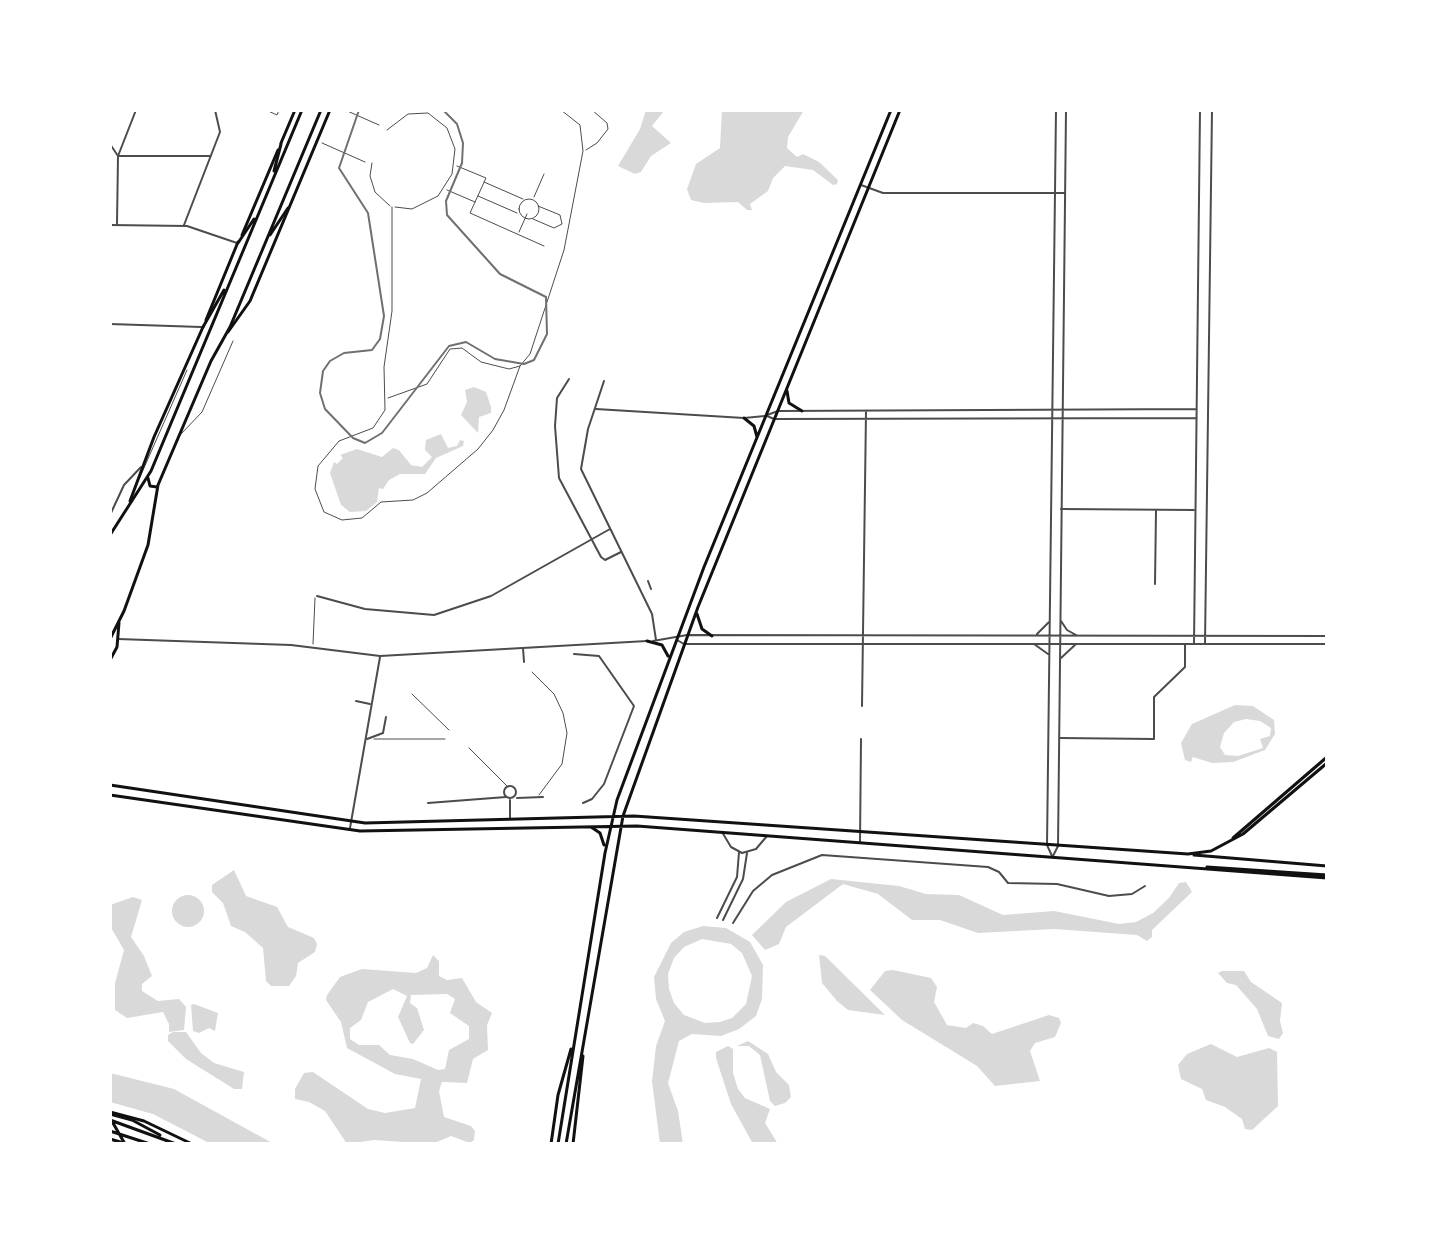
<!DOCTYPE html>
<style>
body{margin:0}
#map{position:relative;width:1437px;height:1254px;overflow:hidden;background:#fff;font-family:"Source Sans 3",sans-serif}
canvas{display:block}
.frame{position:absolute;inset:0;border:112px solid #fff;pointer-events:none}
</style>
<div id="map">
<canvas width="1437" height="1254"></canvas>
<div class="frame"></div>
</div>
<script>
const g = document.querySelector('canvas').getContext('2d');
g.lineJoin = 'round';
function paint(path, color) { g.fillStyle = color; g.fill(path, 'evenodd'); }
const poly = rows => new Path2D(rows.map(r => 'M' + r).join(''));
function strokePath(path, color, width, dash) { g.strokeStyle = color; g.lineWidth = width; g.lineCap = dash ? 'butt' : 'round'; g.setLineDash(dash || []); g.stroke(path); }
paint(poly([
 [646,110,664,111,652,126,671,143,651,156,641,172,635,174,618,166,640,129],
 [722,110,804,110,788,137,787,148,797,157,803,154,819,162,838,180,837,184,833,185,813,170,785,166,773,178,768,191,750,204,752,210,747,210,738,202,704,203,691,200,687,189,696,164,720,148],
 [474,387,486,392,491,407,491,413,479,417,478,433,461,415,467,402,465,390],
 [441,434,448,448,457,446,460,440,464,441,463,446,436,458,425,474,400,474,389,480,383,489,379,488,377,502,366,511,350,512,341,505,330,473,334,462,337,464,343,458,340,455,357,449,382,457,393,448,399,450,411,465,422,467,432,457,425,450,426,440],
 [1235,705,1253,706,1274,720,1275,734,1265,750,1233,762,1212,763,1193,757,1191,762,1185,760,1181,743,1192,724],
 [1246,719,1260,721,1271,728,1270,736,1260,739,1263,748,1238,756,1225,755,1220,747,1224,733,1234,722],
 [234,870,246,896,277,907,288,927,314,938,317,944,315,952,298,963,296,976,289,986,271,986,266,981,263,948,245,932,231,926,223,903,212,892,212,885],
 [831,879,899,886,926,894,959,895,1003,915,1054,911,1119,924,1136,922,1153,913,1169,898,1179,883,1186,882,1192,892,1152,930,1152,937,1147,941,1137,935,1054,929,978,933,940,920,912,920,878,894,843,884,786,927,779,944,765,950,752,935,786,902],
 '172 911a16 16 0 1 1 32 0a16 16 0 1 1-32 0Z',
 [133,897,142,900,131,937,144,956,152,976,142,984,142,991,158,1001,179,999,186,1007,184,1030,169,1032,169,1024,163,1012,127,1018,115,1010,115,983,124,950,110,926,110,905],
 [703,926,726,928,750,942,763,965,762,999,756,1016,739,1029,721,1036,692,1034,679,1041,668,1083,678,1111,683,1144,660,1144,652,1081,656,1046,665,1021,656,999,654,977,671,943,684,932],
 [702,939,731,944,742,953,752,976,746,1004,732,1018,720,1022,705,1023,684,1015,674,1003,669,989,668,974,674,958,684,947],
 [433,955,439,961,439,976,447,980,462,978,476,1002,492,1013,487,1025,488,1050,473,1059,467,1083,442,1082,439,1091,444,1117,471,1126,475,1131,474,1140,470,1143,451,1136,432,1144,374,1140,347,1144,325,1111,309,1102,295,1099,295,1089,304,1073,313,1072,368,1109,385,1113,415,1108,421,1079,395,1074,347,1048,341,1022,326,1000,327,995,340,977,362,969,416,973,427,968],
 [393,989,407,996,398,1017,410,1043,413,1044,424,1030,417,1008,410,1003,411,995,447,994,455,999,450,1013,469,1026,469,1039,449,1050,445,1069,438,1070,413,1059,390,1055,379,1045,359,1045,350,1039,350,1028,361,1020,368,1002],
 [819,955,825,956,885,1015,848,1010,837,1001,822,983],
 [893,970,931,978,937,987,934,1002,947,1025,966,1028,973,1023,983,1026,992,1034,1049,1015,1059,1018,1061,1023,1055,1037,1035,1043,1030,1051,1040,1081,995,1086,977,1066,902,1020,870,990,885,971],
 [1222,971,1244,971,1251,982,1282,1003,1280,1021,1283,1033,1279,1039,1268,1036,1257,1009,1236,985,1227,983,1218,973],
 [194,1004,218,1013,215,1031,209,1028,199,1033,193,1031,191,1005],
 [173,1032,186,1032,201,1053,214,1063,244,1072,242,1089,234,1089,186,1059,168,1041,168,1035],
 [748,1041,768,1054,776,1072,789,1085,791,1097,785,1103,775,1106,770,1101,760,1055,749,1046,737,1046],
 [1211,1044,1237,1057,1269,1048,1277,1052,1278,1106,1252,1130,1245,1129,1242,1119,1225,1107,1206,1100,1202,1089,1181,1079,1178,1065,1187,1054],
 [728,1046,733,1049,733,1073,738,1089,745,1098,770,1109,765,1123,778,1144,753,1144,731,1104,716,1058,716,1052],
 [110,1073,174,1089,274,1144,211,1144,153,1114,110,1102]
]), '#d9d9d9');
strokePath(poly([
 [181,434,202,412,233,341],
 [140,477,187,370],
 [313,644,315,598]
]), '#4c4c4c', 1);
strokePath(poly([
 [266,110,277,115,279,110],
 [345,110,379,125],
 [387,130,408,114,428,113,447,128,455,149,452,174,438,196,412,209,395,207],
 [322,143,365,162],
 [586,150,597,143,608,129,607,123,592,110],
 [372,163,370,176,375,192,390,206],
 [457,166,486,178,470,213,544,246],
 [484,182,523,199],
 [447,190,475,202],
 [478,196,517,213],
 [534,197,544,174],
 '519 209a10 10 0 1 1 20 0a10 10 0 1 1-20 0Z',
 [392,207,392,311,384,367,385,410,373,428,339,441,318,466,315,489,324,512,342,520,362,518,381,502,413,500,427,493,478,449,493,430,504,410,520,366],
 [533,219,554,228,562,224,560,215,538,206],
 [519,232,527,214],
 [388,398,427,384,450,349,462,348,481,362,509,369,520,366,530,354,564,250,583,151,580,125,561,110],
 [532,672,554,694,563,713,567,733,562,764,539,795],
 [412,694,449,730],
 [374,739,445,739],
 [469,748,508,787]
]), '#4c4c4c', 1);
strokePath(poly([
 [136,110,118,156,211,156],
 [110,144,118,156,117,224],
 [861,185,883,193,1065,193],
 [110,225,187,226,237,243],
 [184,225,220,132,215,110],
 [110,324,201,327],
 [569,379,557,398,555,426,559,478,601,557,605,560,621,552],
 [604,381,588,429,581,469,652,614,656,640],
 [596,409,744,418,765,416],
 [1061,509,1194,510],
 [110,515,124,485,141,467],
 [648,581,651,589],
 [1155,584,1156,511],
 [317,596,365,609,434,615,491,596,610,529],
 [523,648,524,662],
 [574,654,599,656,634,706,604,784,592,799,583,803],
 [356,701,370,704],
 [1060,738,1154,739,1154,697,1185,667,1185,644],
 [367,739,383,733,386,717],
 '504 792a6 6 0 1 1 12 0a6 6 0 1 1-12 0Z',
 [517,798,543,797],
 [510,800,510,818],
 [428,803,506,797],
 [722,832,731,847,742,853,756,849,767,836],
 [717,918,737,877,739,852],
 [723,920,743,879,747,853],
 [733,923,753,891,772,875,822,855,988,867,999,872,1008,883,1057,884,1109,896,1132,894,1145,886]
]), '#4c4c4c', 2);
strokePath(poly([
 [767,415,778,411,1196,409],
 [767,416,774,419,1196,418],
 [1061,621,1067,630,1076,635],
 [1037,634,1049,622],
 [118,639,291,645,380,656,647,641],
 [677,640,684,644,1327,644],
 [653,641,687,635,1327,636],
 [1205,643,1212,110],
 [1034,644,1048,654],
 [1194,644,1200,110],
 [1061,658,1076,644],
 [862,706,866,412],
 [350,828,380,657],
 [860,842,861,739],
 [1052,856,1047,845,1056,110],
 [1053,856,1058,846,1066,110]
]), '#4c4c4c', 2);
strokePath(poly([
 [281,143,295,110],
 [242,235,278,150],
 [206,320,238,242],
 [228,332,250,301,330,110],
 [130,501,154,437,203,327],
 [110,660,117,647,119,623],
 [110,1112,144,1121,192,1144],
 [110,1139,127,1144]
]), '#111', 3);
strokePath(poly([
 [274,171,281,144],
 [270,235,288,208],
 [238,243,254,219],
 [203,327,224,290],
 [787,391,789,403,802,411],
 [744,418,754,426,757,437],
 [148,478,150,486,157,487],
 [110,535,151,471,302,110],
 [697,614,702,629,712,636],
 [110,639,124,611,148,545,158,485,211,361,230,327,321,110],
 [647,641,662,645,668,656],
 [110,785,365,823,634,816,1188,854,1211,851,1243,834,1327,763],
 [110,795,360,831,637,826,1327,878],
 [591,827,600,833,604,845],
 [1233,838,1327,757],
 [1194,855,1327,866],
 [1207,867,1327,875],
 [110,1114,132,1120,160,1135],
 [110,1120,176,1144],
 [113,1123,125,1144],
 [110,1131,150,1144],
 [110,1143,112,1144],
 [551,1144,558,1095,571,1049],
 [558,1144,605,853,617,800,704,567,891,110],
 [566,1144,623,816,698,607,900,110],
 [573,1144,583,1056]
]), '#111', 3);
strokePath(poly([
 [359,110,339,168,368,213,384,316,380,339,372,350,344,353,330,361,323,371,320,393,325,409,353,438,365,443,382,433,449,346,466,342,495,359,524,364,534,360,547,334,546,297,500,274,447,215,446,201,462,163,463,143,457,124,443,110]
]), '#707070', 2);
</script>
